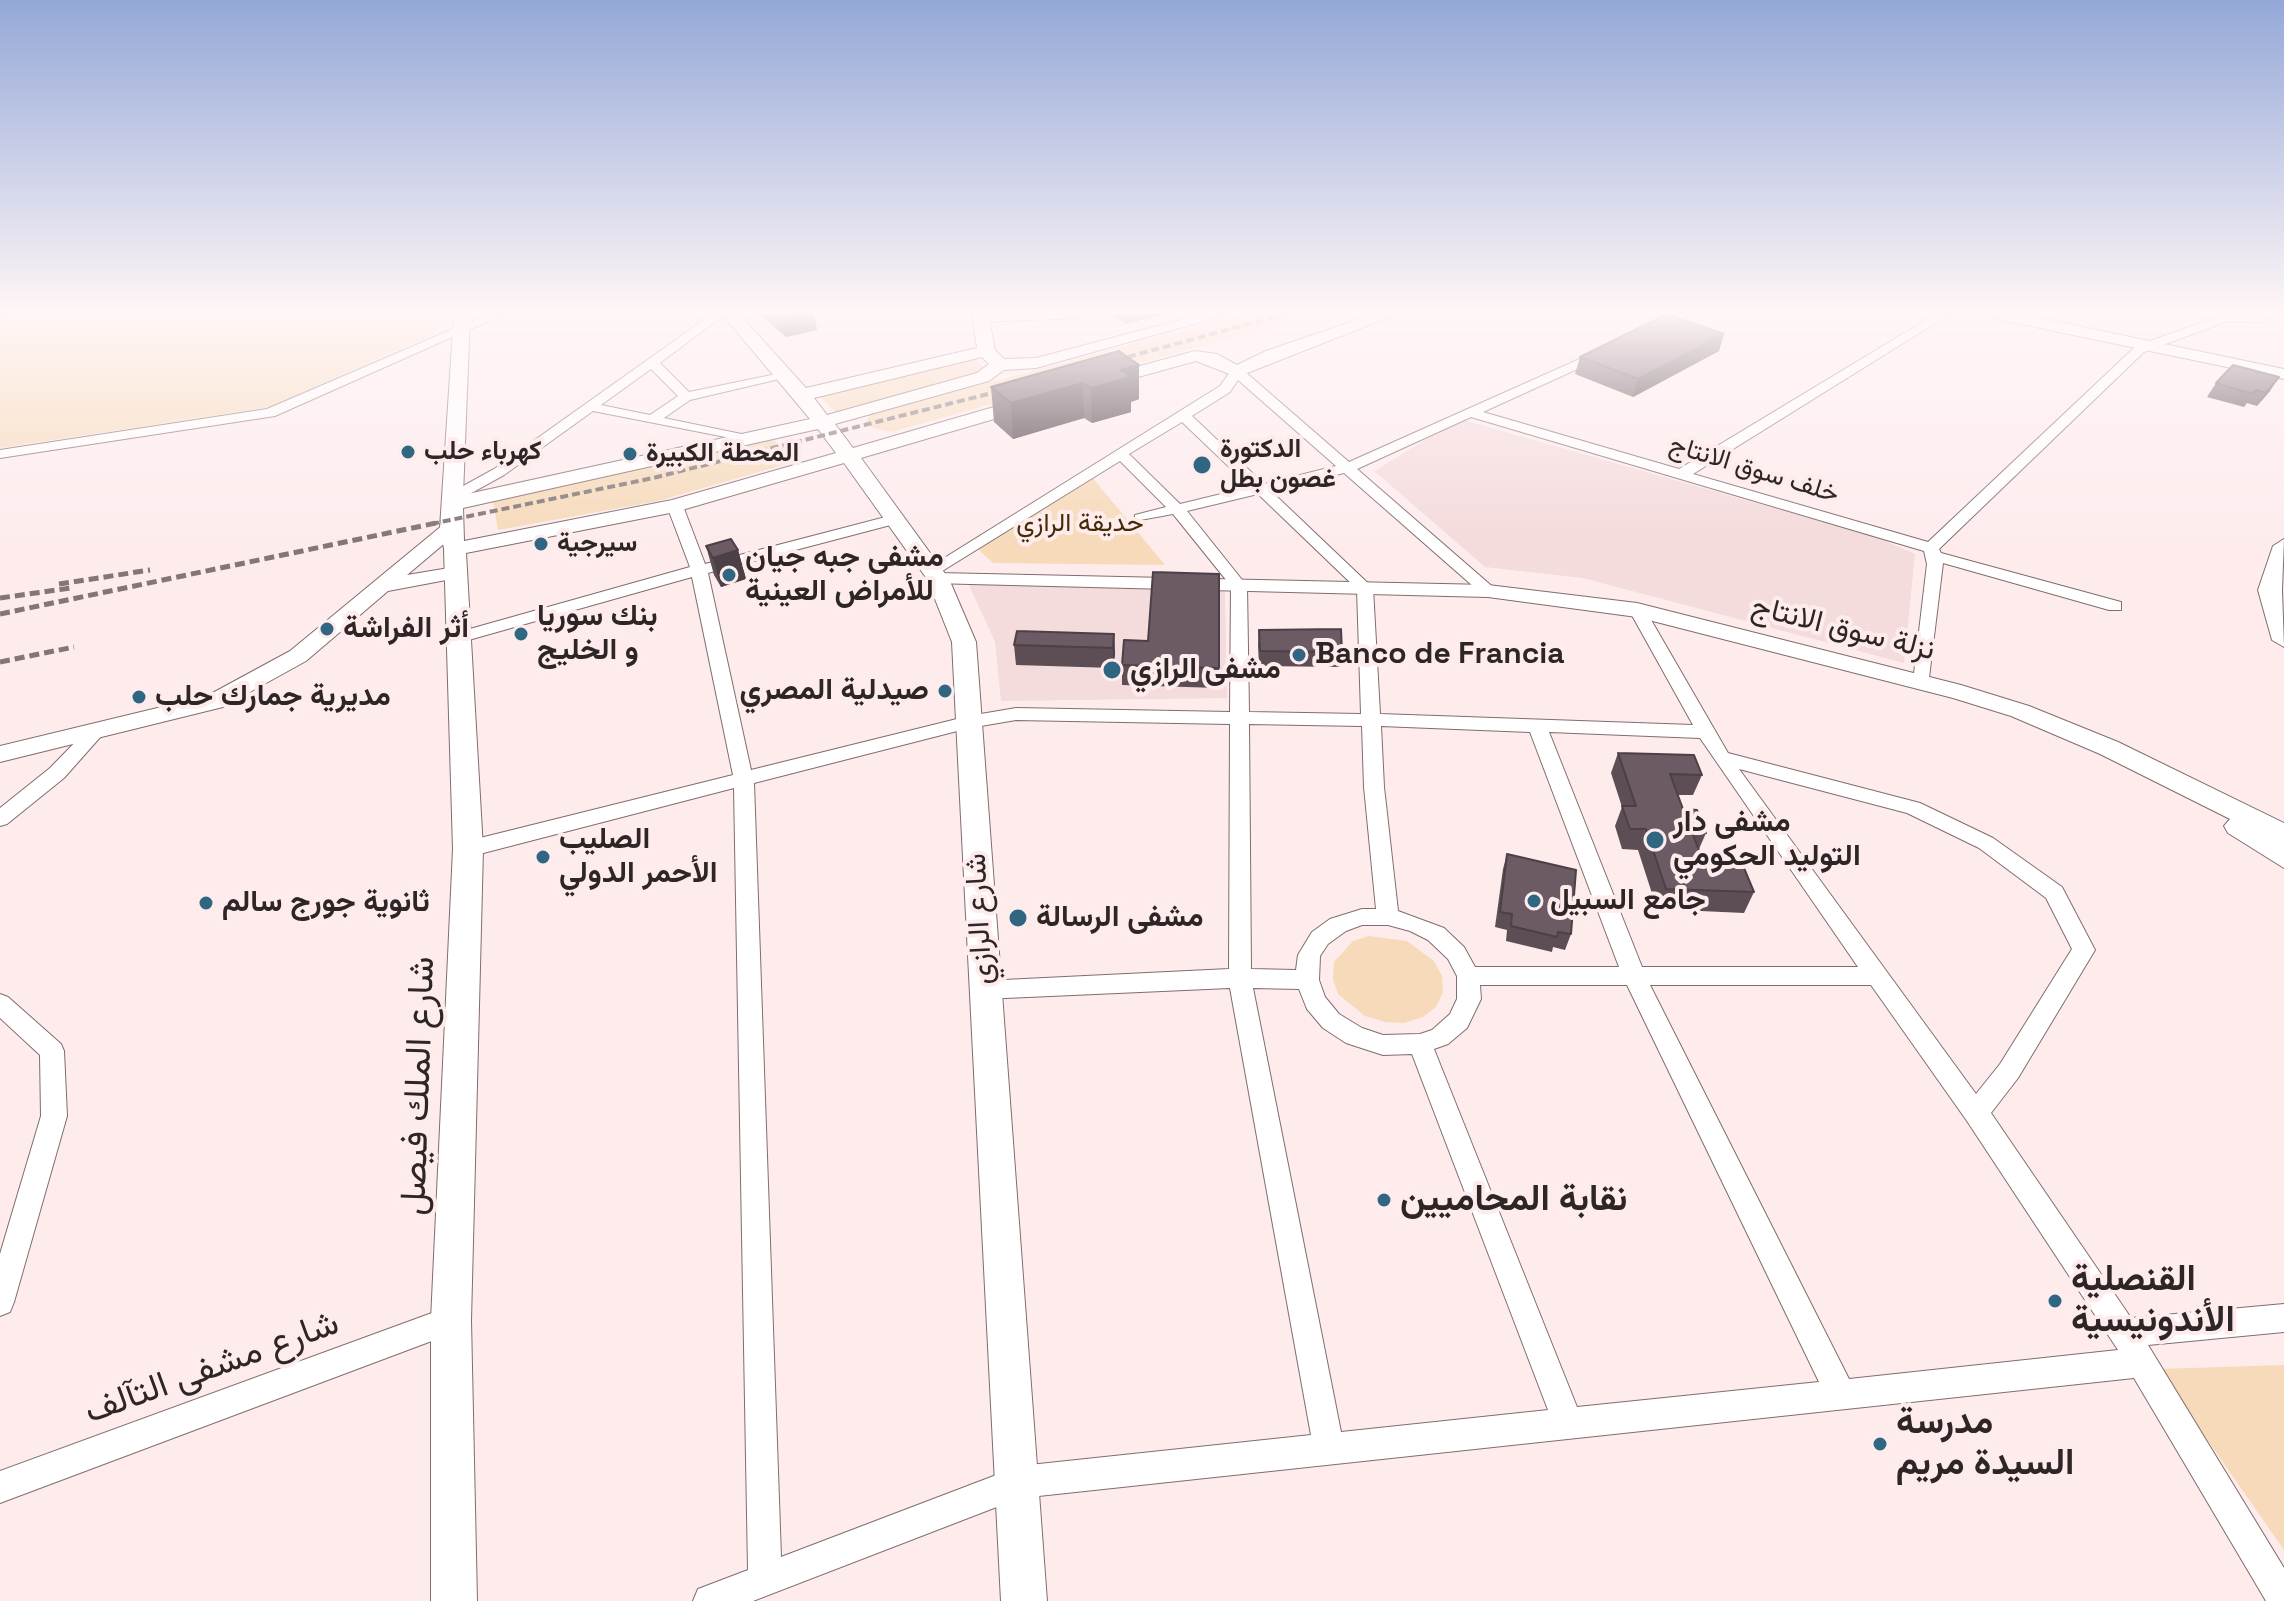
<!DOCTYPE html>
<meta charset="utf-8">
<style>
body{margin:0}
canvas{display:block;background:#feeced}
</style>
<canvas width="2284" height="1601"></canvas>
<script>
const g = document.querySelector('canvas').getContext('2d');
g.lineJoin = 'round';
function paint(path, color) { g.fillStyle = color; g.fill(path, 'evenodd'); }
const poly = rows => new Path2D(rows.map(r => 'M' + r).join(''));
function strokePath(path, color, width, dash) { g.strokeStyle = color; g.lineWidth = width; g.lineCap = dash ? 'butt' : 'round'; g.setLineDash(dash || []); g.stroke(path); }
function drawText(font, color, halo, rows, align = 'center') {
  g.font = font + ' "Space Grotesk",Vazirmatn,sans-serif'; g.lineWidth = 8; g.setLineDash([]); g.textBaseline = 'middle'; g.strokeStyle = halo; g.fillStyle = color; for (const [text, x, y, turn = 0] of rows) {
    g.save(); g.translate(x, y); g.rotate((+turn || 0) * Math.PI / 180); g.textAlign = isNaN(turn) ? turn : align; if (halo) g.strokeText(text, 0, 0); g.fillText(text, 0, 0); g.restore();
  }
}
paint(poly([
 [1460,419,1876,537,1915,554,1904,663,1583,578,1485,567,1374,471],
 [968,583,1225,590,1227,698,1001,701,995,642]
]), '#f4dbdc');
paint(poly([
 [0,314,435,314,434,334,270,407,0,448],
 [1243,314,1318,314,891,432,873,428,866,422,870,415],
 [969,355,989,371,835,412,820,396],
 [772,438,794,462,658,501,498,530,493,502],
 [1087,471,1165,565,993,563,978,549],
 [1369,936,1407,941,1434,961,1442,976,1443,992,1436,1007,1423,1017,1404,1023,1385,1022,1365,1016,1338,994,1333,980,1334,962,1353,941],
 [2284,1365,2284,1550,2158,1369]
]), '#f6daba');
strokePath(poly([
 [0,315,4,314]
]), '#b797c1', 4);
const minor = poly([
 [488,314,504,314,275,416,0,458,0,450,267,409,488,314],
 [712,314,725,314,660,363,689,392,786,372,792,376,690,400,664,418,751,436,751,442,593,411,504,475,457,501,447,501,447,495,494,469,712,314],
 [651,369,678,396,650,415,601,405,651,369],
 [996,314,1085,314,1079,318,980,322,974,318,996,314],
 [1676,314,1691,314,1657,332,1647,329,1676,314],
 [1936,314,1950,314,1693,474,1928,542,2136,346,2226,314,2261,314,2267,318,2261,322,2228,321,2144,352,1939,549,1941,553,2121,602,2121,610,2109,610,1943,563,1928,686,1922,688,1913,682,1927,564,1924,551,1471,417,1357,469,1494,588,1494,594,1482,594,1344,473,1271,491,1373,588,1380,714,1693,725,1629,610,1631,606,1643,606,1728,753,1920,803,1993,838,2062,887,2095,950,2018,1078,1991,1113,2131,1318,2284,1304,2284,1332,2148,1345,2284,1568,2284,1601,2266,1601,2134,1378,1020,1498,753,1601,693,1601,698,1589,748,1570,734,788,468,857,461,854,458,849,461,844,468,841,733,775,692,577,458,643,449,638,452,634,690,567,667,506,670,503,680,503,683,506,705,564,897,514,905,519,902,522,708,573,751,770,969,716,1016,708,1230,712,1231,586,1173,514,1135,521,1135,515,1166,507,1120,461,939,573,933,575,925,570,1220,386,1232,369,1242,369,1349,462,1602,349,1608,353,1606,356,1483,412,1679,469,1936,314],
 [1238,380,1336,466,1264,484,1192,416,1230,392,1238,380],
 [1182,422,1250,487,1180,504,1129,454,1182,422],
 [1258,494,1357,589,1361,714,1249,712,1247,586,1187,511,1258,494],
 [1016,720,1230,724,1229,969,983,981,975,983,971,990,975,997,983,999,1230,988,1311,1435,1020,1466,781,1557,754,783,969,728,1016,720],
 [1249,724,1362,726,1364,787,1376,909,1362,909,1330,919,1312,932,1298,955,1296,970,1251,969,1249,724],
 [1381,726,1530,732,1619,967,1475,967,1464,947,1444,928,1398,911,1384,787,1381,726],
 [1549,732,1700,738,1858,967,1642,967,1549,732],
 [1739,769,1907,813,1979,848,2046,898,2072,949,2000,1064,1976,1094,1739,769],
 [1362,925,1388,925,1410,931,1428,940,1448,959,1457,976,1457,999,1450,1014,1432,1030,1420,1034,1383,1035,1362,1028,1339,1014,1325,997,1319,980,1320,956,1328,944,1346,931,1362,925],
 [1480,985,1627,985,1819,1382,1577,1407,1434,1049,1448,1044,1467,1028,1481,999,1480,985],
 [1650,985,1871,985,1967,1121,2118,1350,1849,1379,1650,985],
 [1253,988,1299,989,1307,1009,1323,1028,1346,1043,1383,1055,1412,1054,1548,1410,1341,1432,1253,988],
 [94,728,103,734,64,778,7,824,0,826,0,808,50,768,87,730,94,728],
 [0,994,8,997,61,1044,64,1051,67,1116,14,1302,10,1312,0,1316,0,1254,41,1116,40,1055,0,1018,0,994],
 [451,1306,461,1310,465,1320,461,1330,0,1503,0,1471,451,1306]
]);
const tertiary = poly([
 [451,522,461,528,458,532,407,575,455,567,462,569,466,573,462,577,388,591,306,661,223,707,0,762,0,746,207,696,290,651,444,524,451,522],
 [938,573,1488,585,1637,603,1961,685,2029,706,2118,742,2284,823,2284,868,2228,833,2224,826,2230,819,2100,754,2011,716,1953,698,1637,617,1488,597,931,583,927,579,938,573]
]);
const secondary = poly([
 [454,314,470,314,463,495,810,419,722,314,739,314,806,388,977,348,972,314,988,314,995,350,1004,359,1036,358,1203,314,1229,314,1036,368,1004,370,989,381,835,424,853,448,1028,397,1037,403,1035,407,861,458,949,579,976,642,1047,1601,1001,1601,952,642,927,579,844,463,675,512,466,553,483,849,471,1320,477,1601,431,1601,431,1320,453,849,444,549,440,528,454,314],
 [982,357,989,364,977,373,827,415,814,398,982,357],
 [818,429,836,453,672,500,464,541,463,508,818,429],
 [1374,314,1397,314,1237,377,1196,361,1102,387,1093,382,1096,378,1195,351,1217,354,1237,365,1266,351,1374,314],
 [1989,314,2020,314,2284,369,2284,379,1997,319,1989,314],
 [2284,539,2282,590,2284,647,2272,640,2258,590,2273,546,2284,539]
]);
strokePath(minor, '#816d6e', 2);
strokePath(tertiary, '#816d6e', 2);
strokePath(secondary, '#816d6e', 2);
paint(minor, '#fff');
paint(tertiary, '#fff');
paint(secondary, '#fff');
strokePath(poly([
 [1105,363,1286,314],
 [431,524,653,478,1012,388]
]), '#827676', 4, [8, 4]);
strokePath(poly([
 [59,584,150,570],
 [0,598,71,588],
 [0,614,441,522],
 [0,662,74,647]
]), '#827676', 5, [10, 5]);
paint(poly([
 [759,314,814,314,817,330,786,337],
 [1112,314,1165,314,1125,324],
 [1119,351,1139,399,1131,402,1131,412,1092,423,1084,418,1013,439,994,422,991,387],
 [1719,351,1633,397,1575,374,1580,357],
 [2216,383,2270,391,2257,406,2247,403,2244,407,2207,397],
 [706,546,738,550,746,579,721,587,714,575],
 [1259,630,1342,652,1340,667,1259,666,1258,645],
 [1114,634,1115,654,1113,668,1016,665,1014,645],
 [1148,641,1219,668,1218,688,1122,685,1122,665],
 [1618,753,1702,775,1693,795,1678,795,1683,809,1706,833,1699,849,1705,866,1754,892,1744,913,1657,909,1638,850,1622,849,1615,826,1622,807,1611,773],
 [1507,854,1571,934,1565,950,1553,947,1552,952,1506,941,1507,930,1495,927,1503,869]
]), '#5d4e56');
paint(poly([
 [811,314,814,314,817,330,786,337,783,320],
 [1125,314,1165,314,1125,324],
 [1724,334,1719,351,1633,397,1638,379],
 [1139,365,1139,399,1131,402,1131,412,1092,423,1091,388,1121,370],
 [2279,377,2270,391,2257,406,2266,393],
 [1083,383,1084,418,1013,439,1011,403],
 [738,550,746,579,721,587,713,558],
 [1114,634,1115,654,1113,668,1113,648]
]), '#4c4046');
const building = poly([
 [775,314,811,314,783,320,775,314],
 [1667,314,1724,334,1638,379,1580,357,1667,314],
 [1119,351,1139,365,1121,370,1131,377,1091,388,1083,383,1011,403,991,387,1119,351],
 [2233,365,2279,377,2266,393,2256,390,2253,394,2216,383,2233,365],
 [731,539,738,550,713,558,706,546,731,539],
 [1153,572,1219,574,1219,668,1122,665,1124,640,1148,641,1153,572],
 [1341,629,1342,652,1260,651,1259,630,1341,629],
 [1017,631,1114,634,1113,648,1014,645,1017,631],
 [1618,753,1694,755,1702,775,1670,774,1683,809,1697,810,1706,833,1692,832,1705,866,1744,868,1754,892,1666,889,1646,829,1630,829,1622,806,1636,806,1618,753],
 [1507,854,1576,870,1571,934,1558,932,1557,937,1511,926,1512,914,1500,912,1507,854]
]);
paint(building, '#6c5b64');
strokePath(building, '#4c4046', 2);
const sky = g.createLinearGradient(0, 0, 0, 538);
sky.addColorStop(0, '#94a8d8');
sky.addColorStop(0.58, '#fff6f7');
sky.addColorStop(1, '#fff6f700');
g.fillStyle = sky;
g.fillRect(0, 0, 2284, 538);
for (const [x, y, r, color] of [
 [408,452,8,"#316682"],
 [630,454,8,"#316682"],
 [1202,465,10,"#316682"],
 [541,544,8,"#316682"],
 [729,575,8,"#316682"],
 [327,629,8,"#316682"],
 [521,634,8,"#316682"],
 [1299,655,8,"#316682"],
 [1112,670,10,"#316682"],
 [945,691,8,"#316682"],
 [139,697,8,"#316682"],
 [1655,840,10,"#316682"],
 [543,857,8,"#316682"],
 [1534,901,8,"#316682"],
 [206,903,8,"#316682"],
 [1018,918,10,"#316682"],
 [1384,1200,8,"#316682"],
 [2055,1301,8,"#316682"],
 [1880,1444,8,"#316682"]
]) { const dot = new Path2D(); dot.arc(x, y, r, 0, 2 * Math.PI); g.fillStyle = color; g.fill(dot); strokePath(dot, '#feeced', 3); }
drawText('bold 26px', '#2e2626', '#feeced', [
 ["الدكتورة",1220,450],
 ["غصون بطل",1220,480],
 ["كهرباء حلب",424,452],
 ["المحطة الكبيرة",646,454],
 ["سيرجية",557,544]
], 'left');
drawText('26px', '#2e2626', '#feeced', [
 ["خلف سوق الانتاج",1754,470,17]
]);
drawText('26px', '#442b08', '#feeced', [
 ["حديقة الرازي",1080,524]
]);
drawText('bold 30px', '#2e2626', '#feeced', [
 ["مشفى جبه جيان",745,558],
 ["للأمراض العينية",745,592],
 ["بنك سوريا",537,617],
 ["و الخليج",537,651],
 ["أثر الفراشة",343,629],
 ["Banco de Francia",1315,655],
 ["مشفى الرازي",1130,670],
 ["صيدلية المصري",929,691,"right"],
 ["مديرية جمارك حلب",155,697],
 ["مشفى دار",1673,823],
 ["التوليد الحكومي",1673,857],
 ["الصليب",559,840],
 ["الأحمر الدولي",559,874],
 ["جامع السبيل",1550,901],
 ["ثانوية جورج سالم",222,903],
 ["مشفى الرسالة",1036,918]
], 'left');
drawText('30px', '#2e2626', '#feeced', [
 ["نزلة سوق الانتاج",1843,629,14],
 ["شارع الرازي",980,919,-93]
]);
drawText('36px', '#2e2626', '#feeced', [
 ["شارع الملك فيصل",419,1086,-88],
 ["شارع مشفى التآلف",212,1368,-20]
]);
drawText('bold 36px', '#2e2626', '#feeced', [
 ["نقابة المحاميين",1400,1200],
 ["القنصلية",2071,1280],
 ["الأندونيسية",2071,1321],
 ["مدرسة",1896,1423],
 ["السيدة مريم",1896,1464]
], 'left');
</script>
